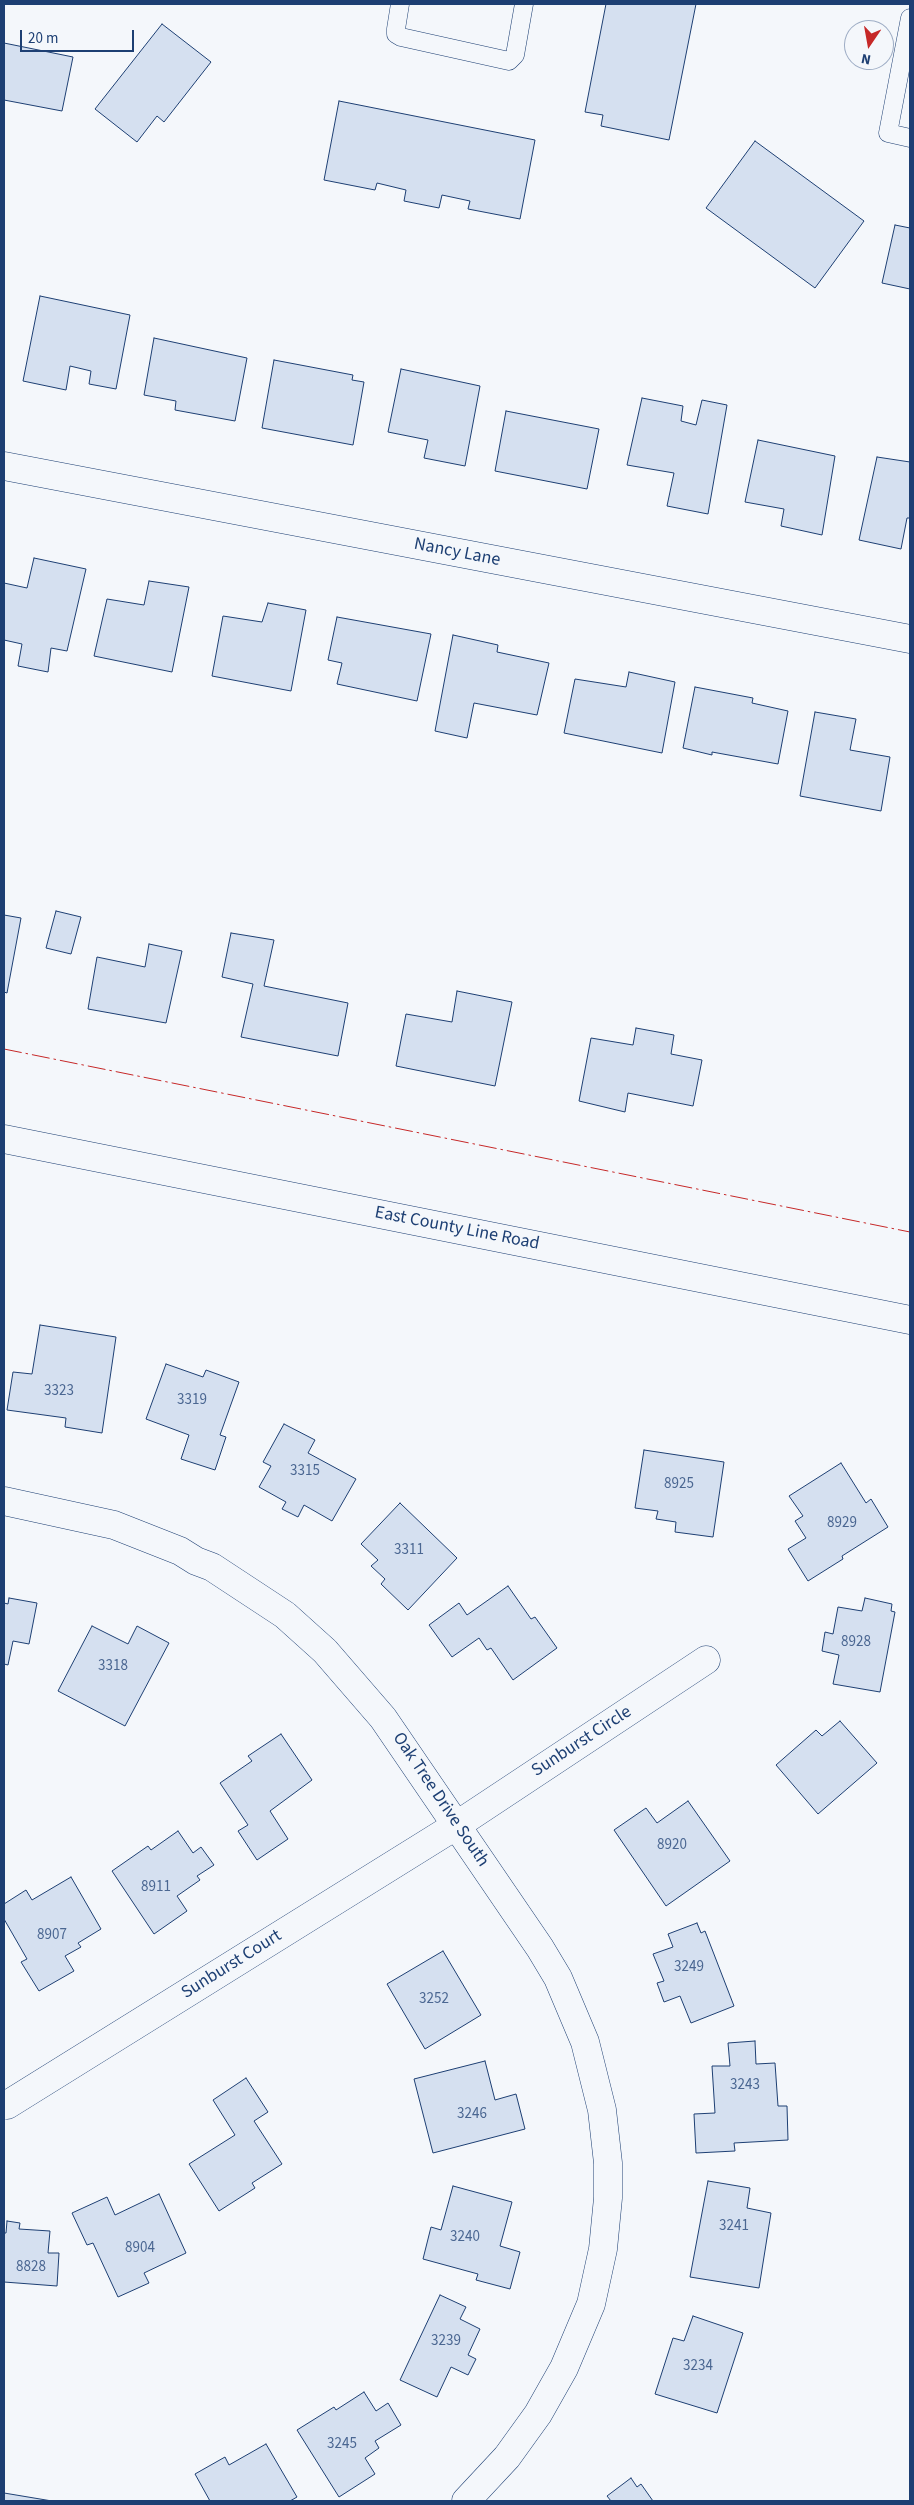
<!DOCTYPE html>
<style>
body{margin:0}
#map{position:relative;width:914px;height:2505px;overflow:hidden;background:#f4f7fb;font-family:"Source Sans 3",sans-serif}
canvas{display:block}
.frame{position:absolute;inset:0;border:5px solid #1d3f73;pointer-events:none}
.north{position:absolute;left:844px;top:20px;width:50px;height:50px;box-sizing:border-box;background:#f4f7fb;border:1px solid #9eadc5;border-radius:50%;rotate:192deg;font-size:14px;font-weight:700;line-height:20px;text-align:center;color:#1d3f73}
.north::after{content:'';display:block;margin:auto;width:18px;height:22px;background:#c62828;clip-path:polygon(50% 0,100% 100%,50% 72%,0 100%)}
.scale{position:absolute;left:20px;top:30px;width:114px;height:22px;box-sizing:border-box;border:2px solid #1d3f73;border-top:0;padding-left:6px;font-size:15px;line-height:18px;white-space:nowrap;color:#1d3f73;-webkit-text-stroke:4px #f4f7fb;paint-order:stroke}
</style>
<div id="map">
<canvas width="914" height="2505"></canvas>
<div class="frame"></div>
<div class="north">N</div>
<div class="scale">20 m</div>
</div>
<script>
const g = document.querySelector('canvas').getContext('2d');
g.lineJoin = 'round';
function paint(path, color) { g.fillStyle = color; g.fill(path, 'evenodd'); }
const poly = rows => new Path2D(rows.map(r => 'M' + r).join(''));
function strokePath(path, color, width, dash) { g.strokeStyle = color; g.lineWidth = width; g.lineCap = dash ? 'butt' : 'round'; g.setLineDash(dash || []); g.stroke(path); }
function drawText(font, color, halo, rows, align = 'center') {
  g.font = font + ' "Source Sans 3",sans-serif'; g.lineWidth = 4; g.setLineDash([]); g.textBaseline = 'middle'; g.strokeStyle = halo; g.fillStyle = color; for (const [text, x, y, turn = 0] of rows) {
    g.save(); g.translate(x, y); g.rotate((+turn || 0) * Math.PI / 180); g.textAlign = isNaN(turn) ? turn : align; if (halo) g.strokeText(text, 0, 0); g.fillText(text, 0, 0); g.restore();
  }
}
const building = poly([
 [606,4,696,4,669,140,601,126,603,115,585,112,606,4],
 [162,24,211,62,164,122,157,116,137,142,95,109,162,24],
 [4,43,73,57,62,111,4,100,4,43],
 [339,101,535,140,520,219,468,209,470,201,442,195,439,208,404,201,406,190,377,183,375,190,324,180,339,101],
 [755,141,864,221,815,288,706,208,755,141],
 [895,225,910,228,910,289,882,283,895,225],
 [40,296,130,315,116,389,89,384,91,371,70,366,66,390,23,381,40,296],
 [154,338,247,358,235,421,175,410,176,401,144,395,154,338],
 [274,360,353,375,352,380,364,382,353,445,262,428,274,360],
 [401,369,480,386,465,466,424,458,428,440,388,432,401,369],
 [642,398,683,406,681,421,696,425,702,400,727,405,708,514,667,506,674,473,627,465,642,398],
 [506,411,599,429,587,489,495,471,506,411],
 [758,440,835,456,822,535,781,526,784,509,745,502,758,440],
 [877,457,910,462,910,518,907,518,901,549,859,540,877,457],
 [34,558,86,569,67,651,51,648,48,672,18,666,22,644,4,640,4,583,27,588,34,558],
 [149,581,189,587,172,672,94,656,107,599,144,605,149,581],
 [268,603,306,610,291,691,212,676,223,616,262,622,268,603],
 [337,617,431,634,417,701,337,684,342,663,328,660,337,617],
 [453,635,498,645,497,652,549,663,537,715,474,703,467,738,435,731,453,635],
 [629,672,675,682,662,753,564,733,575,679,626,687,629,672],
 [695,687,753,698,752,703,788,711,778,764,712,752,712,755,683,748,695,687],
 [815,712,856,719,850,750,890,757,881,811,800,796,815,712],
 [56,911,81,917,71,954,46,948,56,911],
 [4,915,21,918,7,993,4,992,4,915],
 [231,933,274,940,264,986,348,1003,338,1056,241,1037,253,984,222,977,231,933],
 [149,944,182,951,166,1023,88,1009,97,957,145,967,149,944],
 [457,991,512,1002,495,1086,396,1066,406,1014,452,1022,457,991],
 [636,1028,674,1035,671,1054,702,1060,693,1106,628,1093,625,1112,579,1101,591,1038,633,1045,636,1028],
 [40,1325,116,1337,102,1433,65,1427,66,1418,7,1410,13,1372,32,1374,40,1325],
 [166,1364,203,1377,206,1370,239,1382,220,1435,226,1437,215,1470,181,1459,189,1435,146,1419,166,1364],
 [284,1424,315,1440,308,1453,356,1479,332,1521,304,1505,298,1517,282,1509,286,1502,259,1487,271,1466,263,1462,284,1424],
 [644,1450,724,1462,713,1537,675,1532,676,1522,656,1519,658,1511,635,1508,644,1450],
 [841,1463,866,1503,871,1499,888,1527,842,1556,843,1559,808,1581,788,1549,806,1538,795,1521,803,1516,789,1496,841,1463],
 [400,1503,457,1558,408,1610,381,1584,385,1579,371,1566,378,1560,361,1544,400,1503],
 [508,1586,531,1619,535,1617,557,1648,513,1680,491,1648,487,1650,479,1638,452,1657,429,1625,459,1603,467,1615,508,1586],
 [9,1598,37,1603,29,1644,13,1641,8,1665,4,1664,4,1603,8,1604,9,1598],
 [865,1598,892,1604,891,1611,895,1612,880,1692,833,1684,839,1655,822,1651,825,1632,833,1634,838,1607,862,1611,865,1598],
 [92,1626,128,1644,137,1626,169,1643,125,1726,58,1691,92,1626],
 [840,1721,877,1763,818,1814,776,1765,816,1730,822,1736,840,1721],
 [281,1734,312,1780,270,1811,288,1839,257,1860,238,1831,248,1825,220,1783,252,1761,248,1756,281,1734],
 [688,1801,730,1861,666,1906,614,1830,646,1808,657,1823,688,1801],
 [178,1831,193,1853,201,1847,214,1865,197,1876,200,1880,177,1896,187,1911,154,1934,112,1871,148,1846,151,1850,178,1831],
 [71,1877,101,1929,78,1943,81,1947,65,1956,74,1971,39,1991,21,1962,27,1959,4,1919,4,1904,26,1890,32,1900,71,1877],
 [697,1923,701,1933,705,1931,734,2006,691,2023,680,1996,664,2002,657,1983,664,1981,653,1954,673,1947,668,1934,697,1923],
 [443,1951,481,2015,425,2049,387,1984,443,1951],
 [755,2041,756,2064,775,2063,778,2106,787,2106,788,2140,734,2143,735,2151,696,2153,694,2114,715,2113,712,2066,730,2066,728,2043,755,2041],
 [485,2061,495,2100,516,2094,525,2129,433,2153,414,2079,485,2061],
 [246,2078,268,2112,254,2121,282,2164,252,2183,255,2188,219,2211,189,2164,235,2135,213,2100,246,2078],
 [708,2181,750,2188,747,2208,771,2213,759,2288,690,2277,708,2181],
 [453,2186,512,2202,500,2246,520,2252,510,2289,476,2280,478,2274,423,2259,431,2227,441,2230,453,2186],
 [159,2194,186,2253,144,2273,149,2283,118,2297,93,2243,87,2245,72,2213,107,2197,115,2215,159,2194],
 [7,2221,20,2223,19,2229,50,2231,48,2253,59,2253,57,2286,4,2282,4,2233,6,2233,7,2221],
 [440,2295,466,2307,460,2319,480,2329,468,2355,476,2359,468,2375,451,2367,437,2397,400,2380,440,2295],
 [693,2316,743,2333,717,2413,655,2394,673,2338,684,2341,693,2316],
 [364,2392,376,2411,388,2403,401,2425,375,2441,379,2448,365,2458,375,2474,339,2497,297,2430,334,2407,336,2410,364,2392],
 [266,2444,297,2497,290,2501,210,2501,195,2474,225,2457,229,2465,266,2444],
 [631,2478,637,2487,641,2484,653,2501,611,2501,607,2496,631,2478],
 [4,2493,52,2501,4,2501,4,2493]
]);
paint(building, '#d5e0f0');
strokePath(building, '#1d3f73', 1);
const lane = poly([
 [400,4,396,29,396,34,401,37,509,61,515,55,524,4],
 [910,18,888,133,910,138]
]);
const street = poly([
 [4,466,910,639],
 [4,1501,114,1525,180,1551,196,1561,212,1567,285,1615,325,1651,383,1718,540,1948,558,1978,585,2042,602,2110,608,2163,608,2198,603,2249,591,2304,564,2368,538,2414,507,2457,466,2501],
 [7,2105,457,1825,706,1660]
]);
const primary = poly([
 [4,1139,910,1320]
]);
strokePath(lane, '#1d3f73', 19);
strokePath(street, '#1d3f73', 29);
strokePath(primary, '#1d3f73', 29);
strokePath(lane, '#f4f7fb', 18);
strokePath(street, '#f4f7fb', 28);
strokePath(primary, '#f4f7fb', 28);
strokePath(poly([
 [4,1049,910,1232]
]), '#c62828', 1, [18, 4, 2.5, 4]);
drawText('15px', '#4b6792', null, [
 ["3323",59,1392],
 ["3319",192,1401],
 ["3315",305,1472],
 ["8925",679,1485],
 ["8929",842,1524],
 ["3311",409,1551],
 ["8928",856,1643],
 ["3318",113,1667],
 ["8920",672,1846],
 ["8911",156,1888],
 ["8907",52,1936],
 ["3249",689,1968],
 ["3252",434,2000],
 ["3243",745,2086],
 ["3246",472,2115],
 ["3241",734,2227],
 ["3240",465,2238],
 ["8904",140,2249],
 ["8828",31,2268],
 ["3239",446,2342],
 ["3234",698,2367],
 ["3245",342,2445]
]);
drawText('18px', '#1d3f73', '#f4f7fb', [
 ["Nancy Lane",457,553,11],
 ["East County Line Road",457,1229,11],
 ["Sunburst Circle",582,1742,-33],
 ["Oak Tree Drive South",440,1800,56],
 ["Sunburst Court",232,1965,-32]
]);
</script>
